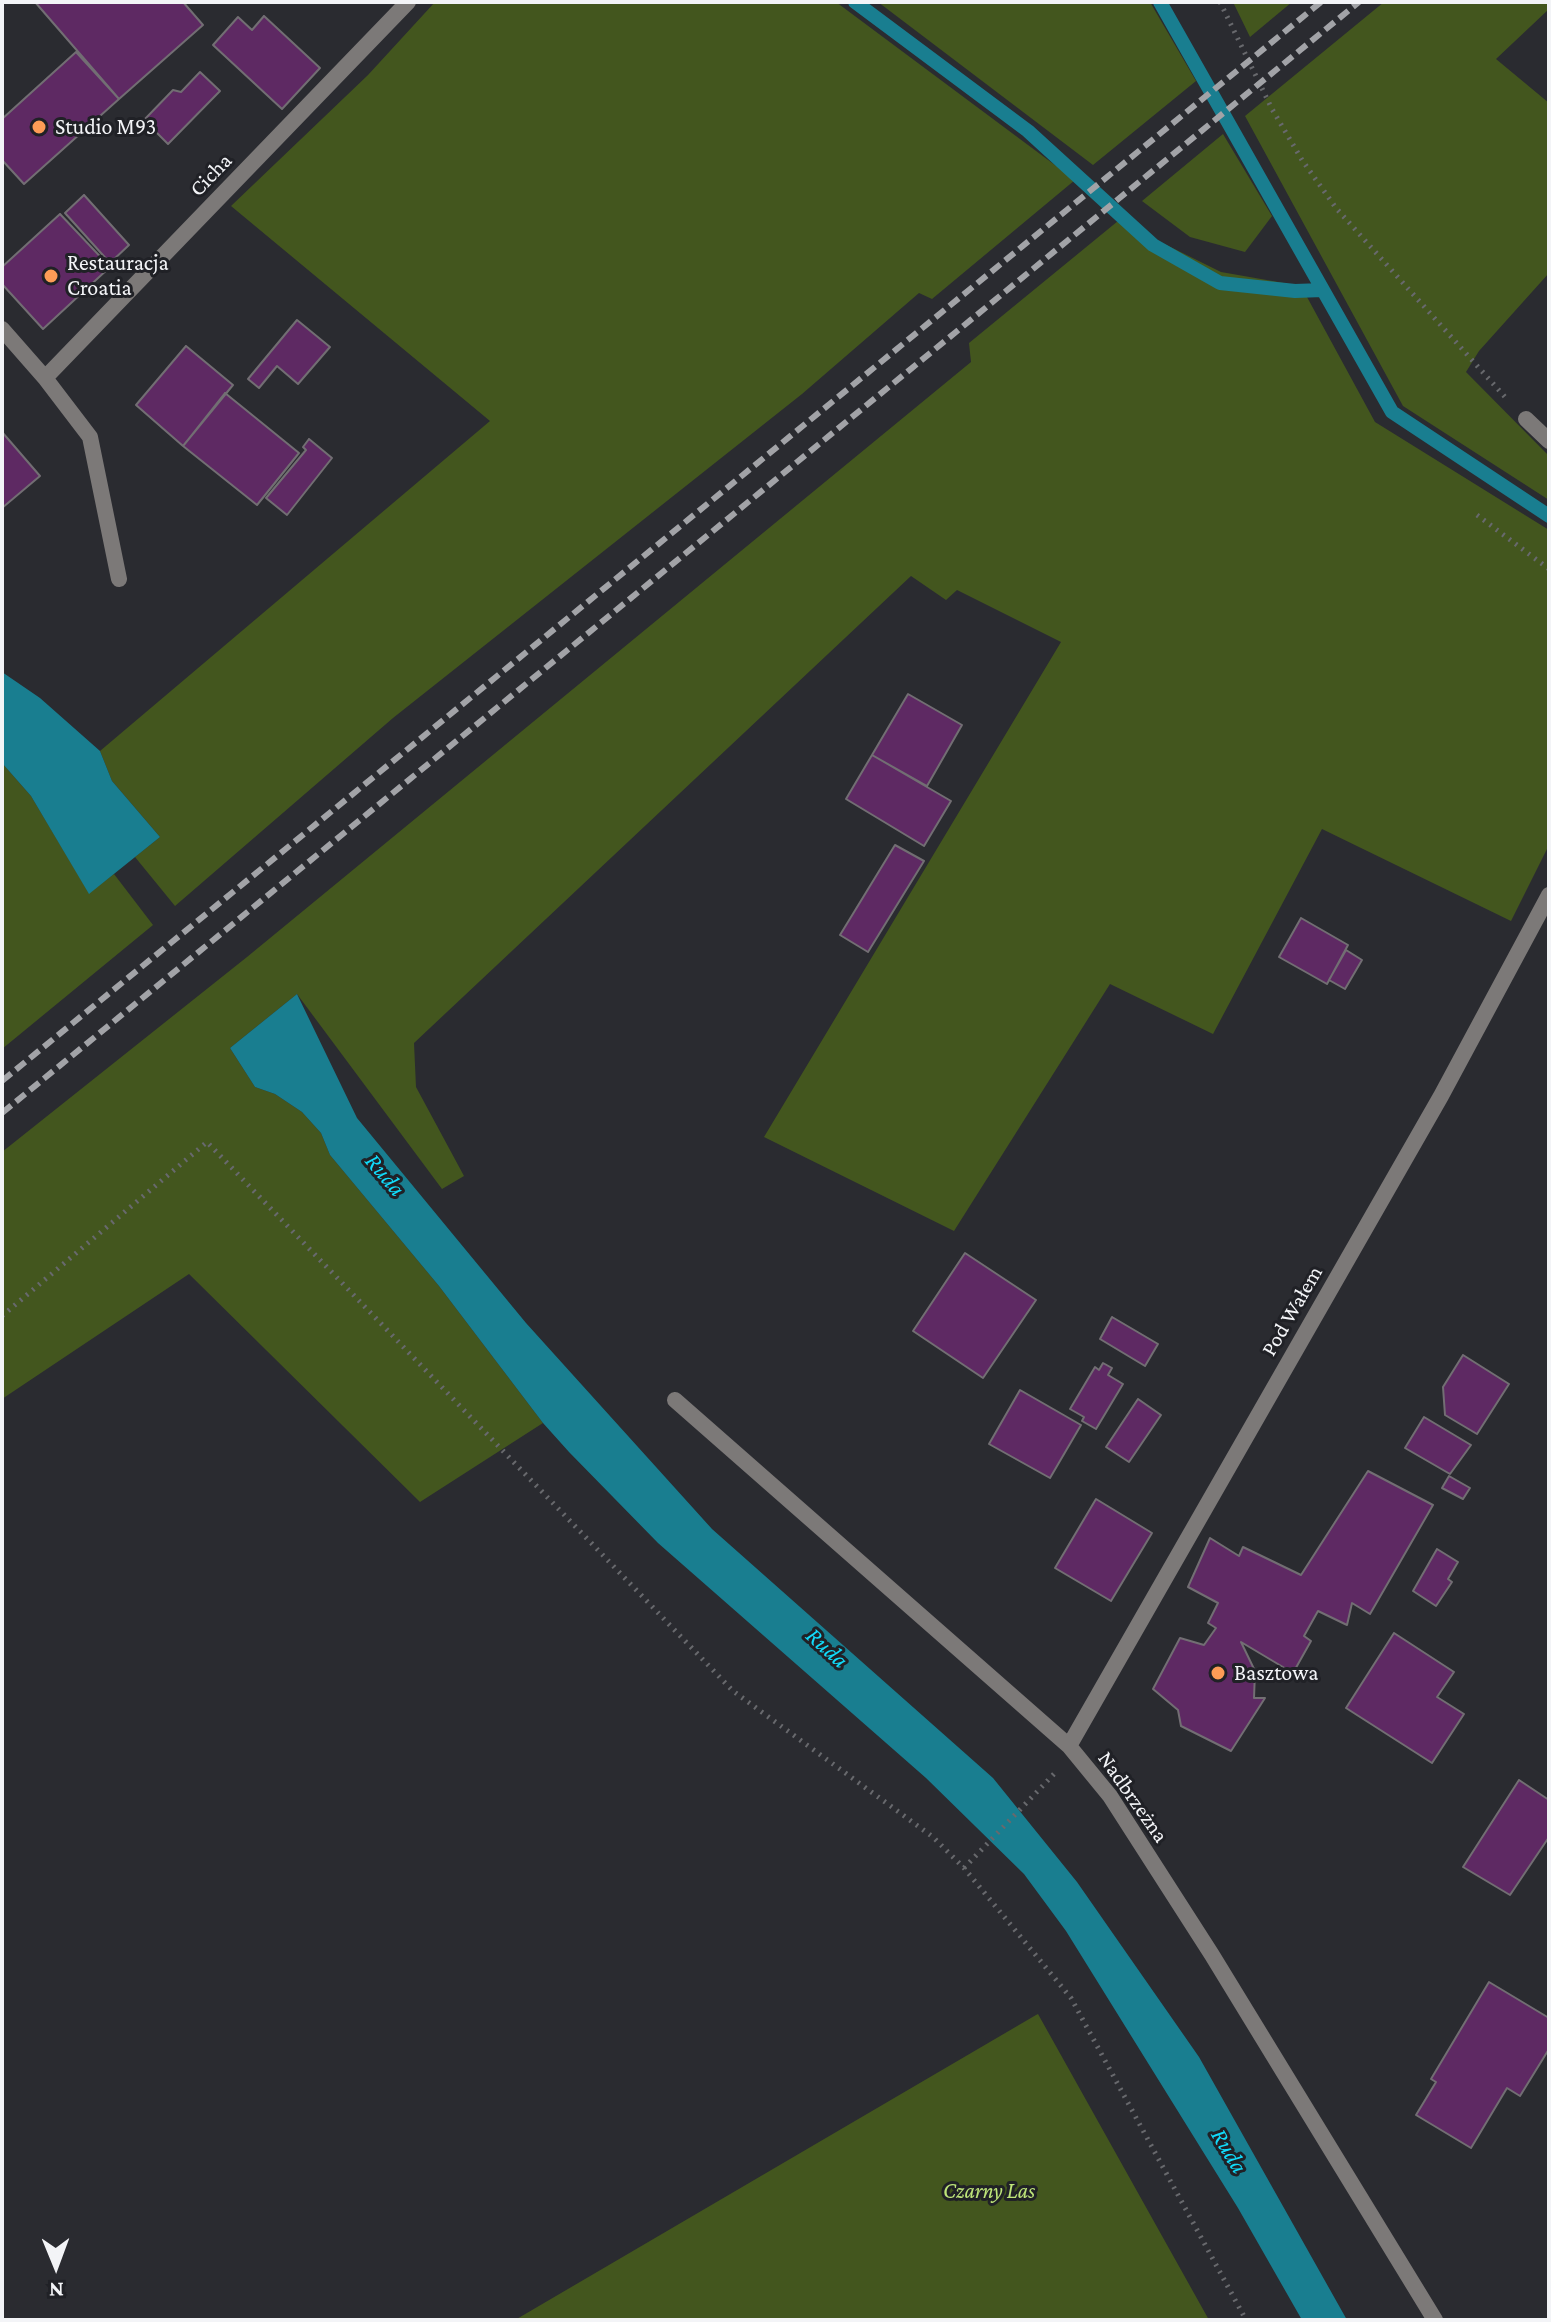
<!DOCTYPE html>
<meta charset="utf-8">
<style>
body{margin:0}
#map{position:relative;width:1551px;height:2322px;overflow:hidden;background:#2a2b30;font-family:"Crimson Pro",serif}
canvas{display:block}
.frame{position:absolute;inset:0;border:4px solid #f3f4f7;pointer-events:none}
.north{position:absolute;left:16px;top:2226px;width:80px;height:80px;-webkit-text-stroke:6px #202126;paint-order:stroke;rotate:179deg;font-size:22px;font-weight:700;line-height:32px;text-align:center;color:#f3f4f7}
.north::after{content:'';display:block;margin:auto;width:28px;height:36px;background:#f3f4f7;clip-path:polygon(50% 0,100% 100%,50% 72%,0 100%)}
</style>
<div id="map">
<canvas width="1551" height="2322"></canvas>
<div class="frame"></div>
<div class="north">N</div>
</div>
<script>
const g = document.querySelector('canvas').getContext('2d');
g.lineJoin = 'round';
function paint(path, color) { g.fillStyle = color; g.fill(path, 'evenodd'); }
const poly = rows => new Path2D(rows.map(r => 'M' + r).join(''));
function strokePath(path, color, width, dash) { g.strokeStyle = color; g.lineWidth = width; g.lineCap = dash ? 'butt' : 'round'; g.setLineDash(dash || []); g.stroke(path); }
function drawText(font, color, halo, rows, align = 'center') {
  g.font = font + ' "Crimson Pro",serif'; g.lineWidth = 6; g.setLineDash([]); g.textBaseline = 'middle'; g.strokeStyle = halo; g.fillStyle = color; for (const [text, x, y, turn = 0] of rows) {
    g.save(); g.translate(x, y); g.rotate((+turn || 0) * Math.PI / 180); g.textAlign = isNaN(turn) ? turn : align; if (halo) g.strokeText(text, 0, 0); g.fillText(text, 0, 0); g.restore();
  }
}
paint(poly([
 [435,2,836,2,1075,180,932,299,919,293,802,394,393,718,175,906,135,857,160,837,112,781,100,751,490,421,231,206,368,75],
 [878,2,1150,2,1196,81,1093,165],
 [1233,2,1292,2,1250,37],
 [1384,2,1549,2,1549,9,1496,59,1549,103,1549,273,1479,351,1466,372,1549,456,1549,500,1403,406,1245,116],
 [1223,134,1272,216,1245,252,1190,237,1142,201],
 [1118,221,1221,272,1301,286,1375,422,1549,530,1549,845,1511,921,1322,829,1213,1034,1110,984,954,1231,764,1137,1061,642,957,590,946,600,911,576,414,1043,416,1087,464,1176,442,1189,297,994,230,1048,255,1087,275,1094,302,1112,321,1133,330,1155,439,1286,543,1423,420,1502,189,1274,2,1399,2,1152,247,957,971,362,969,343],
 [2,763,31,796,89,893,114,874,153,925,2,1049],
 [1038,2014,1209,2320,515,2320,1036,2015]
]), '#43561e');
paint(poly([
 [2,672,40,698,100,751,112,781,160,837,89,894,31,796,2,763],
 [297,994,357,1118,526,1323,712,1529,993,1778,1077,1882,1199,2057,1347,2320,1302,2320,1238,2208,1066,1931,1024,1874,926,1778,658,1543,569,1452,543,1423,439,1286,330,1155,321,1133,302,1112,275,1094,255,1087,230,1048]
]), '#197e90');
strokePath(poly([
 [855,2,1028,131,1153,245,1220,283,1295,291,1323,290],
 [1160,2,1392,412,1549,516]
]), '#197e90', 14);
const building = poly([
 [35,2,183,2,203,25,119,99,35,2],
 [264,16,320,68,282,109,213,45,238,17,252,30,264,16],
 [76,52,119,99,24,184,2,160,2,119,76,52],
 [200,72,220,91,168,144,144,120,173,90,181,92,200,72],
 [84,195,129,245,110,263,65,213,84,195],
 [60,214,110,267,43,329,2,284,2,267,60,214],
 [297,320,330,347,298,384,277,366,259,388,248,379,297,320],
 [186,346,233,385,183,446,136,405,186,346],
 [225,393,299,453,257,505,183,446,225,393],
 [2,432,40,476,2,508,2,432],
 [309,439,332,458,287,515,266,498,306,450,303,447,309,439],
 [908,694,962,725,927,786,872,755,908,694],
 [872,755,951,801,924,846,846,799,872,755],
 [895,845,924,861,868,952,840,935,895,845],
 [1301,918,1348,945,1327,984,1279,957,1301,918],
 [1346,950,1362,960,1345,989,1329,980,1346,950],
 [965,1253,1036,1300,983,1378,913,1331,965,1253],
 [1112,1317,1158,1344,1145,1366,1100,1339,1112,1317],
 [1463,1355,1509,1384,1477,1434,1445,1415,1443,1387,1463,1355],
 [1103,1363,1112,1368,1108,1375,1123,1384,1096,1429,1082,1421,1084,1417,1070,1409,1095,1367,1099,1370,1103,1363],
 [1020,1390,1081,1425,1050,1478,989,1444,1020,1390],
 [1138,1399,1161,1415,1129,1462,1106,1447,1138,1399],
 [1424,1417,1471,1445,1450,1474,1405,1448,1424,1417],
 [1368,1471,1433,1505,1370,1614,1352,1603,1347,1625,1318,1611,1304,1636,1311,1641,1293,1673,1241,1642,1255,1671,1254,1698,1265,1698,1231,1751,1181,1726,1178,1710,1153,1689,1180,1638,1204,1645,1216,1628,1208,1623,1218,1603,1188,1587,1210,1538,1239,1556,1243,1547,1301,1575,1368,1471],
 [1449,1476,1470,1488,1463,1499,1442,1488,1449,1476],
 [1096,1499,1152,1533,1111,1601,1055,1568,1096,1499],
 [1437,1549,1458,1562,1448,1579,1452,1582,1436,1606,1413,1591,1437,1549],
 [1394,1633,1454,1672,1437,1697,1464,1714,1432,1763,1346,1708,1394,1633],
 [1519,1780,1549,1800,1549,1837,1510,1895,1463,1867,1519,1780],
 [1489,1982,1549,2018,1549,2049,1520,2096,1507,2088,1471,2148,1416,2115,1436,2082,1431,2079,1489,1982]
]);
paint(building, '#5e2963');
strokePath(building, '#726e73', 2);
strokePath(poly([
 [1220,2,1272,109,1302,160,1336,208,1505,397],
 [1477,515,1549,569],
 [2,1316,207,1142,733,1691,933,1837,964,1868,1071,1998,1246,2320],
 [964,1868,1054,1774]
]), '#68696d', 5, [2, 6]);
strokePath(poly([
 [1526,419,1549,441]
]), '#7c7978', 16);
strokePath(poly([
 [2,329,45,378,408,2],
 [45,378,90,437,119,579],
 [675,1400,1069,1746,1110,1796,1212,1955,1435,2320],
 [1069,1746,1441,1096,1549,895]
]), '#7c7978', 16);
strokePath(poly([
 [2,1081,1321,2],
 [2,1113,1359,2]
]), '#a2a3a7', 6, [12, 6]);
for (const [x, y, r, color] of [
 [39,127,8,"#fd9c56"],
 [51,276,8,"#fd9c56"],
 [1218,1673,8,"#fd9c56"]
]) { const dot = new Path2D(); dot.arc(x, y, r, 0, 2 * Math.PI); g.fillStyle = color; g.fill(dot); strokePath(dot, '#202126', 3); }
drawText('22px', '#f3f4f7', '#202126', [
 ["Studio M93",55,127],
 ["Restauracja",67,263],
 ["Croatia",67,288],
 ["Basztowa",1234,1673]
], 'left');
drawText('22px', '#f3f4f7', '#202126', [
 ["Cicha",211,175,-46],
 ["Pod Wałem",1292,1311,-60],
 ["Nadbrzeżna",1133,1797,55]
]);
drawText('italic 22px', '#bee579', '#202126', [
 ["Czarny Las",989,2191]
]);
drawText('italic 24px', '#11dbfa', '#202126', [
 ["Ruda",385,1175,50],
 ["Ruda",827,1648,42],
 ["Ruda",1229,2151,59]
]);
</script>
